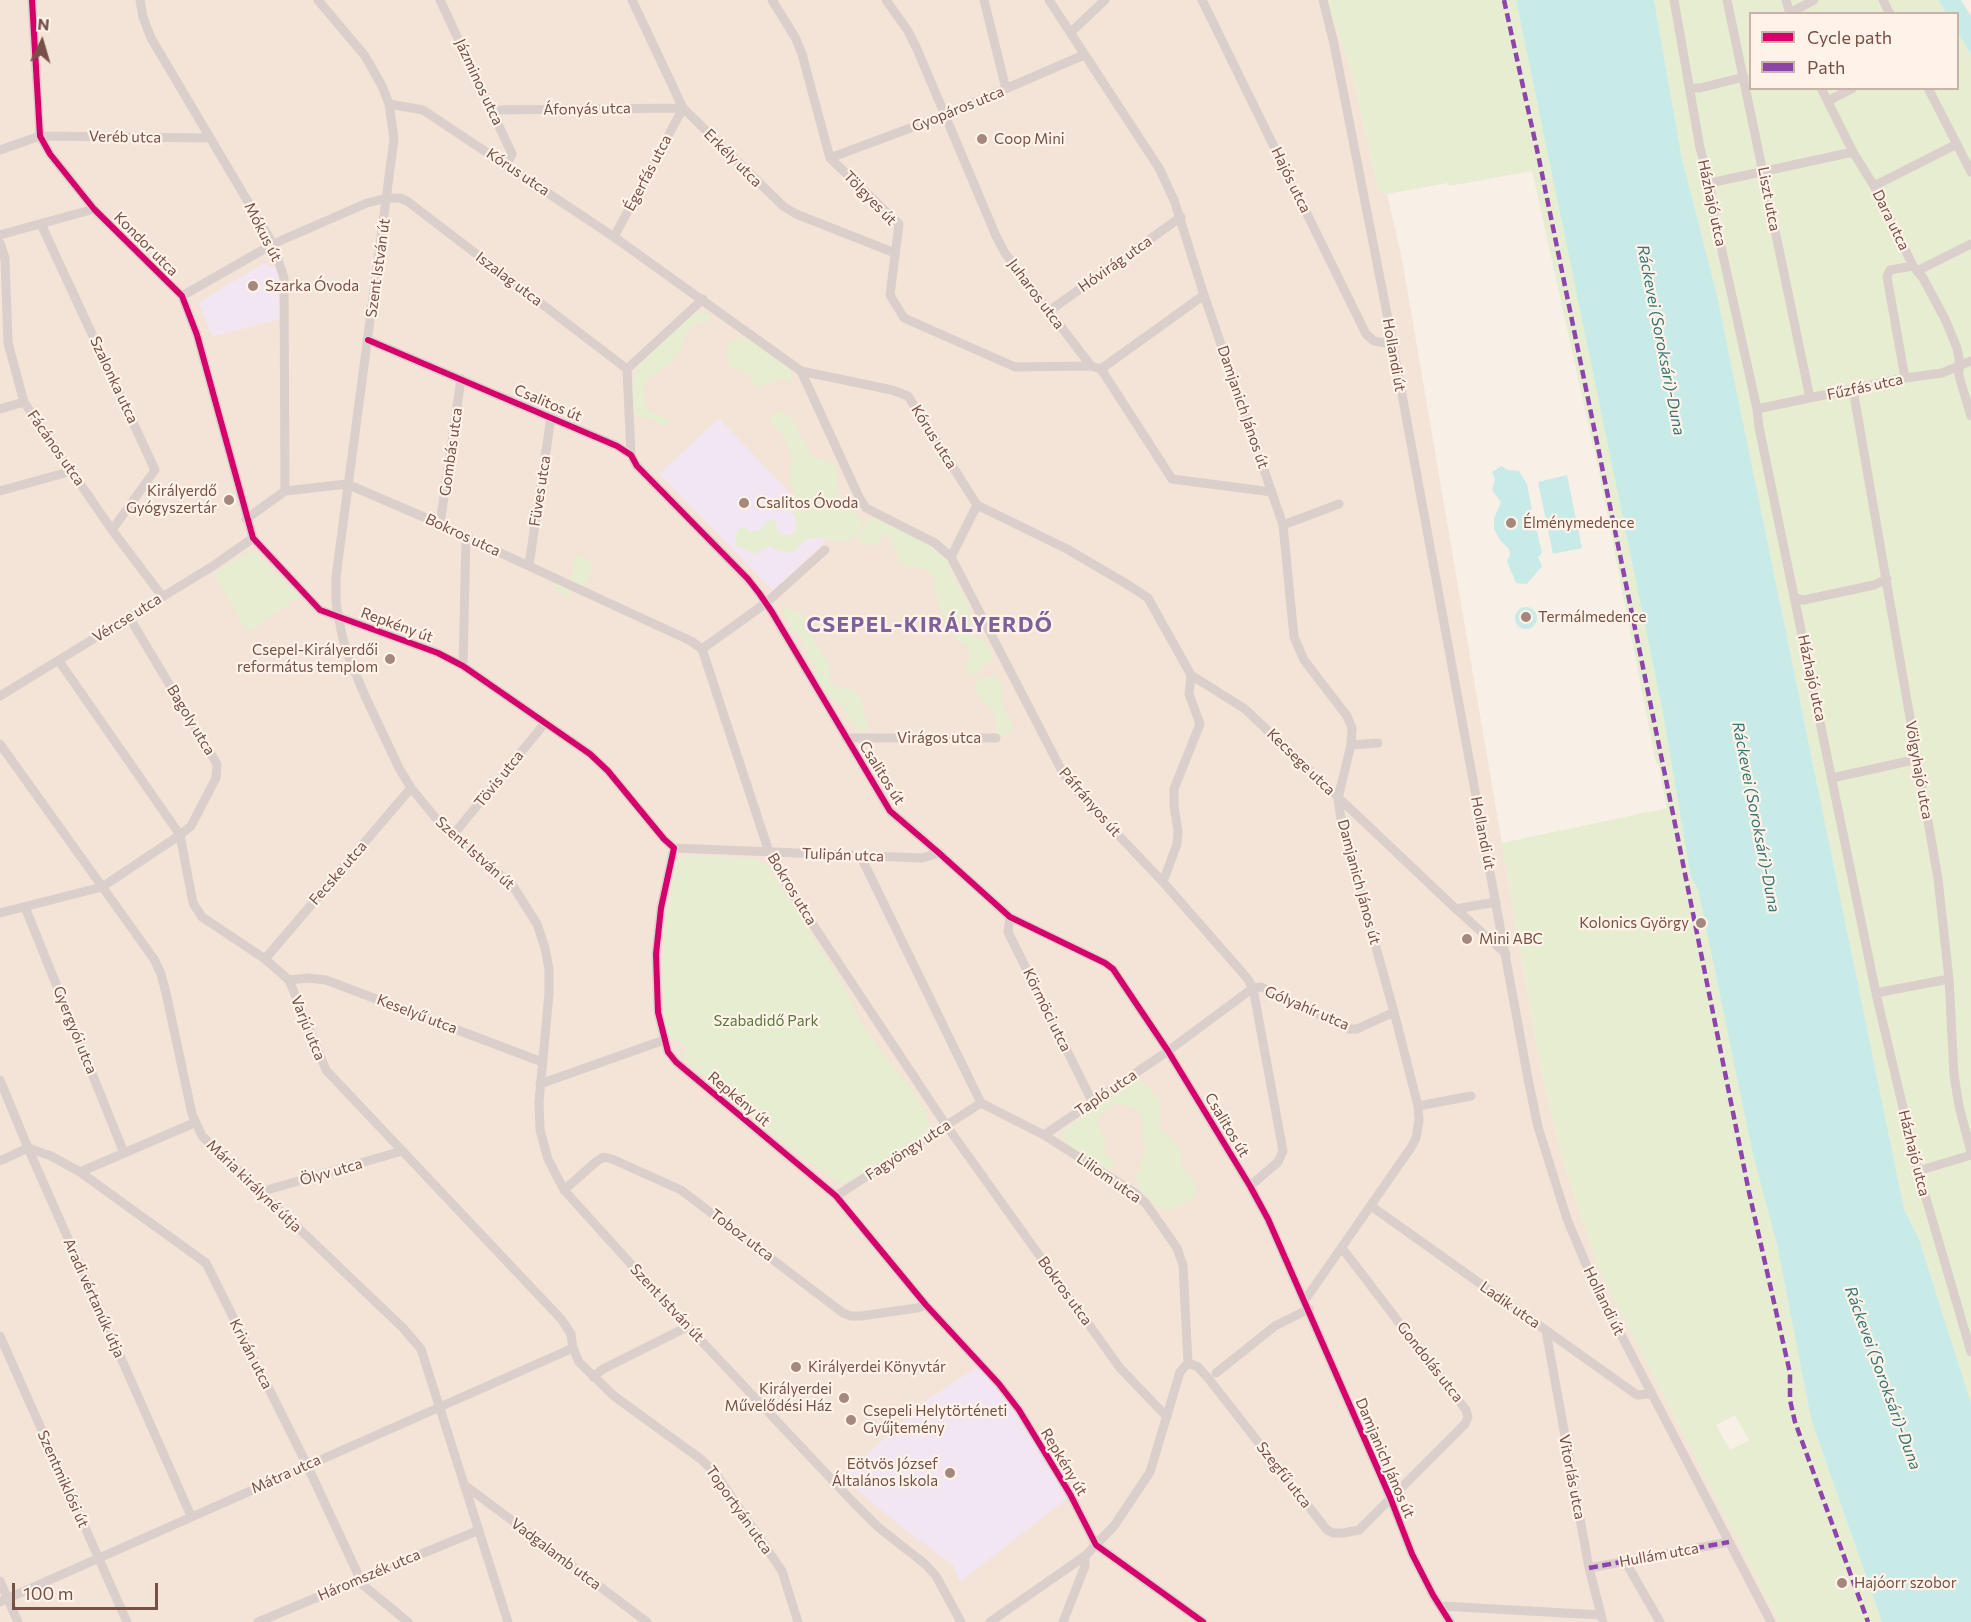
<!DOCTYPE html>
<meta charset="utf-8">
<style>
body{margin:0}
#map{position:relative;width:1971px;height:1622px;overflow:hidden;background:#f8efe7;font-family:Commissioner,sans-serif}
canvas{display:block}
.legend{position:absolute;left:1749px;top:12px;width:210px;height:78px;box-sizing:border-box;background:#fff3e9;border:2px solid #c9b2a8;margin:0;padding:8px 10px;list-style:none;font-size:18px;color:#775046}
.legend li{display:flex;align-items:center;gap:12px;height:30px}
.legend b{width:30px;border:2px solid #c9b2a8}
.north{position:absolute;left:12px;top:12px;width:60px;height:60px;-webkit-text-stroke:4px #fff3e9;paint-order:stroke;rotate:5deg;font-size:16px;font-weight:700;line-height:24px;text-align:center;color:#775046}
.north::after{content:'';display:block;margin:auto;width:21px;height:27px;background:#775046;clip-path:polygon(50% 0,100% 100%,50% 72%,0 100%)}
.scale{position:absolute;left:12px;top:1583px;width:146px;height:27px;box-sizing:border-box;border:3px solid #775046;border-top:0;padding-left:8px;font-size:18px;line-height:21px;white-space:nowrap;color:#775046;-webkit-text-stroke:4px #fff3e9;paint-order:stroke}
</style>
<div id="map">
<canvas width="1971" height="1622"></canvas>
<ul class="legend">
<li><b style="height:8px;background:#d6006c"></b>Cycle path</li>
<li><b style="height:8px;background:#8e44ad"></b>Path</li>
</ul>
<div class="north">N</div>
<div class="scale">100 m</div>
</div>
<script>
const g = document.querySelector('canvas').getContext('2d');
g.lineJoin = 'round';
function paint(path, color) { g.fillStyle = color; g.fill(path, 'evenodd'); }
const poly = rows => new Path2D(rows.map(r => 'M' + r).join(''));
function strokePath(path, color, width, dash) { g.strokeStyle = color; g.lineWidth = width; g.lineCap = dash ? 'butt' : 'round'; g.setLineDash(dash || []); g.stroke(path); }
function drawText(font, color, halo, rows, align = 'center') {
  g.font = font + ' Commissioner,sans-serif'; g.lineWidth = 4.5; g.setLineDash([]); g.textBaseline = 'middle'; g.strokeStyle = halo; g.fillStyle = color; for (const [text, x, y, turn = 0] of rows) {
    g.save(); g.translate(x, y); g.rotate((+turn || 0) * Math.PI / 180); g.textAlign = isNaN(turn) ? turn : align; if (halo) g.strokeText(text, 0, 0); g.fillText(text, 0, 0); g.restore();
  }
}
paint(poly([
 [0,0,1326,0,1353,75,1379,192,1387,194,1402,259,1538,1054,1562,1158,1598,1267,1779,1622,0,1622]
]), '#f4e3d7');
paint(poly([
 [264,263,278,270,281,319,212,337,199,302],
 [719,418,831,536,773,591,659,474],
 [978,1366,1009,1400,1068,1498,960,1582,953,1565,899,1525,842,1477,924,1402]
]), '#f1e6f1');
paint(poly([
 [1326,0,1516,0,1662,708,1691,878,1698,889,1752,1151,1777,1245,1811,1419,1882,1622,1779,1622,1598,1267,1562,1158,1538,1054,1502,843,1667,808,1658,763,1656,763,1600,477,1532,171,1449,186,1448,183,1387,194,1379,192,1353,75],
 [1735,1415,1749,1440,1730,1450,1716,1425],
 [1654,0,1938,0,1946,13,1750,14,1750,88,1958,88,1958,33,1971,55,1971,1403,1919,1239,1904,1209,1717,295,1682,159],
 [700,312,708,313,711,316,709,321,697,323,686,333,682,343,681,351,671,363,648,379,644,386,645,405,651,412,669,419,669,423,664,426,652,419,635,416,631,405,631,388,640,359,688,316],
 [743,337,754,342,790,369,793,377,790,381,779,379,764,386,757,387,753,384,752,376,730,366,727,360,727,348,730,342,736,338],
 [777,412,787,414,794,421,801,437,814,458,828,461,837,466,837,489,843,501,852,506,862,522,862,526,853,539,845,542,818,538,806,539,793,552,778,551,770,546,754,554,736,545,736,535,739,528,742,527,751,531,758,531,771,519,775,520,777,529,781,535,792,535,796,530,796,520,789,505,795,492,789,483,792,457,782,434,771,424,770,418],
 [869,518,875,518,926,543,941,554,950,566,951,574,969,604,971,630,975,636,985,642,992,653,991,661,984,665,977,673,970,675,966,672,966,663,970,656,969,648,956,639,947,627,935,593,935,580,932,574,923,569,909,567,899,561,891,539,887,535,883,535,877,544,864,545,859,541,858,536],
 [252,550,280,578,301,596,248,632,213,574],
 [575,554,593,563,587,584,572,590,569,597,554,589,556,584,568,581,571,578],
 [786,608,802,614,811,624,815,643,829,662,829,679,833,685,852,690,860,697,864,706,864,715,869,727,866,732,857,730,843,707,821,690,816,678,816,668,808,657,800,636,791,630,789,621,784,616,782,611],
 [994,676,1000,679,1003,689,1002,703,1013,726,1012,731,1007,735,999,736,996,731,996,713,983,701,977,693,975,682,978,679],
 [690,855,757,859,768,866,841,981,861,1022,886,1058,910,1087,926,1111,930,1132,848,1183,839,1183,757,1124,738,1102,722,1094,684,1059,683,1054,686,1046,680,1042,668,1039,664,1021,663,957,664,935,676,863,683,856],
 [1136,1078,1140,1079,1161,1101,1160,1128,1177,1144,1182,1157,1181,1164,1194,1181,1197,1189,1195,1198,1171,1210,1160,1209,1140,1190,1136,1177,1146,1148,1142,1136,1143,1125,1141,1113,1134,1108,1119,1104,1111,1106,1099,1116,1098,1125,1106,1140,1105,1153,1113,1160,1115,1165,1113,1169,1105,1169,1069,1146,1063,1139,1062,1133,1067,1127]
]), '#e7edd1');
paint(poly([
 [1516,0,1654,0,1682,159,1717,295,1904,1209,1919,1239,1971,1403,1971,1622,1882,1622,1811,1419,1777,1245,1752,1151,1698,889,1691,878,1662,708],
 [1938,0,1961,0,1971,16,1971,55,1958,33,1958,14,1946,13],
 [1501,466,1508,470,1519,471,1527,484,1532,510,1527,515,1526,520,1529,526,1537,531,1542,553,1538,557,1542,566,1527,584,1516,583,1507,561,1510,555,1509,549,1500,540,1494,529,1494,518,1501,502,1492,490,1495,479,1492,472],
 [1567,475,1582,548,1553,554,1538,482],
 '1515 618a11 11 0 1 1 22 0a11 11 0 1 1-22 0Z'
]), '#c8ebe8');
strokePath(poly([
 [32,0,40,136,50,154,94,209,182,296,197,335,253,538,320,610,438,653,463,666,590,754,608,771,664,839,674,848,661,908,656,954,658,1012,668,1052,676,1062,836,1196,926,1305,999,1384,1019,1410,1070,1494,1096,1545,1203,1622],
 [140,0,143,17,151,38,273,244,284,278,285,491],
 [318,0,365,56,382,86,389,104,394,139,336,577,336,603,342,635,347,653,365,696,399,768,411,788,439,822,513,886,537,924,545,948,549,969,549,993,539,1102,540,1130,548,1159,564,1190,677,1315,851,1500,878,1527,925,1564,936,1576,961,1622],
 [440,0,512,154,507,164],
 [632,0,683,108,783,206,796,214,895,253],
 [772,0,795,37,802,54,830,158,899,224,890,295,904,318,1015,367,1091,366],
 [886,0,908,31,917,49,996,236,1005,253,1091,366,1101,369,1172,479,1272,492],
 [984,0,1006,89],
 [1049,0,1159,168,1174,200,1204,295,1283,525,1294,637,1304,660,1347,716,1352,728,1351,745,1338,798,1342,826,1394,1012,1418,1106,1419,1120,1416,1138,1412,1146,1305,1300],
 [1202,0,1366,334,1374,341,1392,344],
 [1323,0,1334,44,1389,324,1529,1084,1538,1127,1567,1219,1594,1283,1771,1622],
 [1674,0,1700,148,1710,183,1712,206,1757,409,1759,427,1877,998,1918,1171,1971,1352],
 [1727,0,1810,398],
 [1786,0,1790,14],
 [1883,0,1890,14],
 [1790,13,1814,0],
 [1071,32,1105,0],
 [1691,88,1700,88,1744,77],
 [1821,88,1853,152,1874,186,1913,266,1923,278,1945,319,1957,348,1959,358,1959,376,1971,416],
 [1928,88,1971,172],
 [1828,101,1853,88],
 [389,104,423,110,614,237,801,371,892,390,908,396,977,505,1067,549,1130,586,1148,598,1191,675,1189,694,1200,724,1174,789,1174,806,1178,831,1177,844,1163,882],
 [492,110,683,108,614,237],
 [0,150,40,136,210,138],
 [830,158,945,115,1084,55],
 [1710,183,1853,152],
 [1874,186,1957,144],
 [41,224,155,470,112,530],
 [0,235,94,209],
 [0,243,5,258,8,343,24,402,112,530,162,596],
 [1919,270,1971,244],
 [182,296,273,244,367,203,387,198,400,198,407,201,627,369],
 [1049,311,1181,217],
 [368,340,617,446,631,455,637,466,748,579,759,593,772,612,890,811,939,853,1010,917,1105,963,1113,969,1168,1051,1250,1186,1268,1219,1390,1497,1412,1554,1433,1595,1450,1622],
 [627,369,703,299],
 [627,369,631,455],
 [1101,369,1204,295],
 [801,371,858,495,866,508,935,543,951,557,1064,775,1081,796,1163,882,1247,978,1253,988,1283,1151,1278,1162,1250,1186],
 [1905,378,1887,277,1890,270,1913,266],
 [1853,389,1938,879,1949,979,1954,1075,1959,1106,1971,1152],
 [0,409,24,402],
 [1757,409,1905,378,1942,373,1971,361],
 [0,491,72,471],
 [246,519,285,491,347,484,440,524,466,537,691,641,702,649,769,852,790,890,946,1125,1120,1368,1167,1417],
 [440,524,461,379],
 [1283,525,1339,504],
 [951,557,977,505],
 [529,565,551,417],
 [1795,598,1804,600,1874,585,1887,579],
 [702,649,766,603,825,550],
 [59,661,180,835,193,903,202,917,265,959,289,980,326,1070,562,1320,571,1334,573,1348,579,1362,614,1396,702,1460,716,1474,782,1571,798,1622],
 [463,666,466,537],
 [1191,675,1245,709,1456,909,1506,954],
 [0,696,213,566,253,538],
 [846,738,996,738],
 [0,744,154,959,161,974,166,993,192,1114,202,1136,403,1328,421,1349,508,1622],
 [1351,745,1378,743],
 [1832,778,1918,759],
 [453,835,545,723],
 [674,848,922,858,939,853],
 [861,857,981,1103,1044,1135,1135,1193,1147,1205,1177,1248,1183,1265,1188,1363,1180,1372,1150,1472,1114,1526,1085,1556,990,1622],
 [25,907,124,1153],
 [1456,909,1496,902],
 [0,913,102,887,180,835,191,826,216,778,217,764,129,617],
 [1010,917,1008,932,1092,1101],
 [265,959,411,788],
 [289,980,308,978,326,980,542,1062],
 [1253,988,1261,987,1349,1029,1357,1029,1394,1012],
 [1876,993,1949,979],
 [0,1080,28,1148,191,1516],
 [540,1084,664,1040],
 [1418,1106,1471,1096],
 [1044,1135,1168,1051,1253,988],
 [0,1161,28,1148,51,1156,80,1172,206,1263,307,1465,363,1585,408,1622],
 [1918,1171,1971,1155],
 [80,1172,194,1123],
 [564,1190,597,1161,604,1157,612,1159,681,1190,843,1313,851,1316,861,1316,917,1308,926,1305],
 [260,1192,402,1151],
 [836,1196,981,1103],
 [1371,1206,1637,1395,1651,1394],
 [1546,1331,1589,1568,1603,1622],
 [0,1336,127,1622],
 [1188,1363,1198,1367,1208,1378,1327,1530,1333,1533,1343,1533,1359,1530,1465,1424,1468,1417,1466,1410,1342,1248],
 [1216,1373,1275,1326,1309,1309],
 [593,1377,603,1369,689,1326],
 [466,1486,647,1622],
 [1625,1561,1660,1622],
 [1589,1568,1729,1542],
 [0,1581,18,1622],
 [0,1602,573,1348],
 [1441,1606,1601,1615],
 [258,1622,479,1530],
 [1063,1622,1085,1566,1085,1556]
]), '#dacfcb', 9);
strokePath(poly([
 [1504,0,1539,159,1673,814,1749,1192,1790,1373,1790,1400,1795,1422,1868,1622],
 [1589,1568,1729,1542]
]), '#8e44ad', 4.5, [9, 4.5]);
strokePath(poly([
 [32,0,40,136,50,154,94,209,182,296,197,335,253,538,320,610,438,653,463,666,590,754,608,771,664,839,674,848,661,908,656,954,658,1012,668,1052,676,1062,836,1196,926,1305,999,1384,1019,1410,1070,1494,1096,1545,1203,1622],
 [368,340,617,446,631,455,637,466,748,579,759,593,772,612,890,811,939,853,1010,917,1105,963,1113,969,1168,1051,1250,1186,1268,1219,1390,1497,1412,1554,1433,1595,1450,1622]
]), '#d6006c', 6);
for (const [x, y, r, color] of [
 [982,139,6,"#a4887e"],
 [253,286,6,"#a4887e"],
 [229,500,6,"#a4887e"],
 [744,503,6,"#a4887e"],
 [1511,523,6,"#a4887e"],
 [1526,617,6,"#a4887e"],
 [390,659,6,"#a4887e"],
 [1701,923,6,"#a4887e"],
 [1467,939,6,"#a4887e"],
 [796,1367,6,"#a4887e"],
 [844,1398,6,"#a4887e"],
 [851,1420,6,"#a4887e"],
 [950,1473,6,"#a4887e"],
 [1842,1583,6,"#a4887e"]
]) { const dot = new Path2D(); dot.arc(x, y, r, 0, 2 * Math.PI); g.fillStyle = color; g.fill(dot); strokePath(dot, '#fff3e9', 2); }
drawText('15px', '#775046', '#fff3e9', [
 ["Jázminos utca",479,82,65],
 ["Áfonyás utca",587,109,-1],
 ["Gyopáros utca",958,109,-22],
 ["Veréb utca",125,137,1],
 ["Erkély utca",733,158,45],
 ["Kórus utca",518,172,34],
 ["Égerfás utca",648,173,-62],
 ["Hajós utca",1291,180,64],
 ["Tölgyes út",870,198,46],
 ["Liszt utca",1769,199,79],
 ["Házhajó utca",1712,203,78],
 ["Dara utca",1891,220,64],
 ["Mókus út",263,232,63],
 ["Kondor utca",146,244,45],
 ["Hóvirág utca",1115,264,-35],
 ["Szent István út",378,268,-82],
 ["Iszalag utca",509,279,37],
 ["Juharos utca",1036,294,53],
 ["Hollandi út",1394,355,80],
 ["Szalonka utca",114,380,65],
 ["Fűzfás utca",1865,387,-12],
 ["Csalitos út",548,403,23],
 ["Damjanich János út",1243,407,71],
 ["Kórus utca",934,437,58],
 ["Fácános utca",56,448,55],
 ["Gombás utca",451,452,-82],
 ["Füves utca",540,491,-81],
 ["Bokros utca",463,535,25],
 ["Vércse utca",127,618,-32],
 ["Repkény út",397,625,20],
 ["Házhajó utca",1812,678,78],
 ["Bagoly utca",191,720,59],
 ["Virágos utca",939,738],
 ["Kecsege utca",1301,762,44],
 ["Völgyhajó utca",1919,770,80],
 ["Csalitos út",882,773,58],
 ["Tövis utca",499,779,-51],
 ["Páfrányos út",1090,802,49],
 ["Hollandi út",1483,833,79],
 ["Szent István út",475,853,42],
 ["Tulipán utca",843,855,2],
 ["Fecske utca",338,873,-49],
 ["Damjanich János út",1359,882,75],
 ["Bokros utca",792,889,59],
 ["Gólyahír utca",1307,1008,23],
 ["Körmöci utca",1047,1010,64],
 ["Keselyű utca",417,1014,21],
 ["Varjú utca",308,1028,68],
 ["Gyergyói utca",75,1030,68],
 ["Tapló utca",1106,1093,-34],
 ["Repkény út",739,1099,40],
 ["Csalitos út",1227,1125,59],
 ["Fagyöngy utca",908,1150,-33],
 ["Házhajó utca",1914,1153,76],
 ["Ölyv utca",331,1172,-16],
 ["Liliom utca",1109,1178,35],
 ["Mária királyné útja",254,1186,44],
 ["Toboz utca",742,1235,37],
 ["Bokros utca",1065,1291,54],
 ["Aradi vértanúk útja",94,1298,66],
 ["Hollandi út",1604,1301,64],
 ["Szent István út",667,1303,47],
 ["Ladik utca",1510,1305,35],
 ["Kriván utca",251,1354,63],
 ["Gondolás utca",1430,1362,52],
 ["Damjanich János út",1385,1458,67],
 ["Repkény út",1064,1462,59],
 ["Mátra utca",286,1474,-24],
 ["Szegfű utca",1284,1475,52],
 ["Vitorlás utca",1572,1477,79],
 ["Szentmiklósi út",63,1479,66],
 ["Toportyán utca",739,1510,55],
 ["Vadgalamb utca",556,1554,37],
 ["Hullám utca",1659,1555,-10],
 ["Háromszék utca",369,1575,-23]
]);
drawText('15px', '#775046', '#fff3e9', [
 ["Coop Mini",994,139],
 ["Szarka Óvoda",265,286],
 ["Királyerdő",217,491,"right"],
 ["Gyógyszertár",217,508,"right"],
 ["Csalitos Óvoda",756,503],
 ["Élménymedence",1523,523],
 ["Termálmedence",1538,617],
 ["Csepel-Királyerdői",378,650,"right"],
 ["református templom",378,667,"right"],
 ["Kolonics György",1689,923,"right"],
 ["Mini ABC",1479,939],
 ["Királyerdei Könyvtár",808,1367],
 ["Királyerdei",832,1389,"right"],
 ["Művelődési Ház",832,1406,"right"],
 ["Csepeli Helytörténeti",863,1411],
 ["Gyűjtemény",863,1428],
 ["Eötvös József",938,1464,"right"],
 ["Általános Iskola",938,1481,"right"],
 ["Hajóorr szobor",1854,1583]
], 'left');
drawText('15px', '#57783b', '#fff3e9', [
 ["Szabadidő Park",766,1021]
]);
drawText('italic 16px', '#367676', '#fff3e9', [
 ["Ráckevei (Soroksári)-Duna",1661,340,79],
 ["Ráckevei (Soroksári)-Duna",1756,817,79],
 ["Ráckevei (Soroksári)-Duna",1883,1378,70]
]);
g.letterSpacing = '1.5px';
drawText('bold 21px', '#7e619b', '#fff3e9', [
 ["CSEPEL-KIRÁLYERDŐ",930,625]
]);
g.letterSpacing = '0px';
</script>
